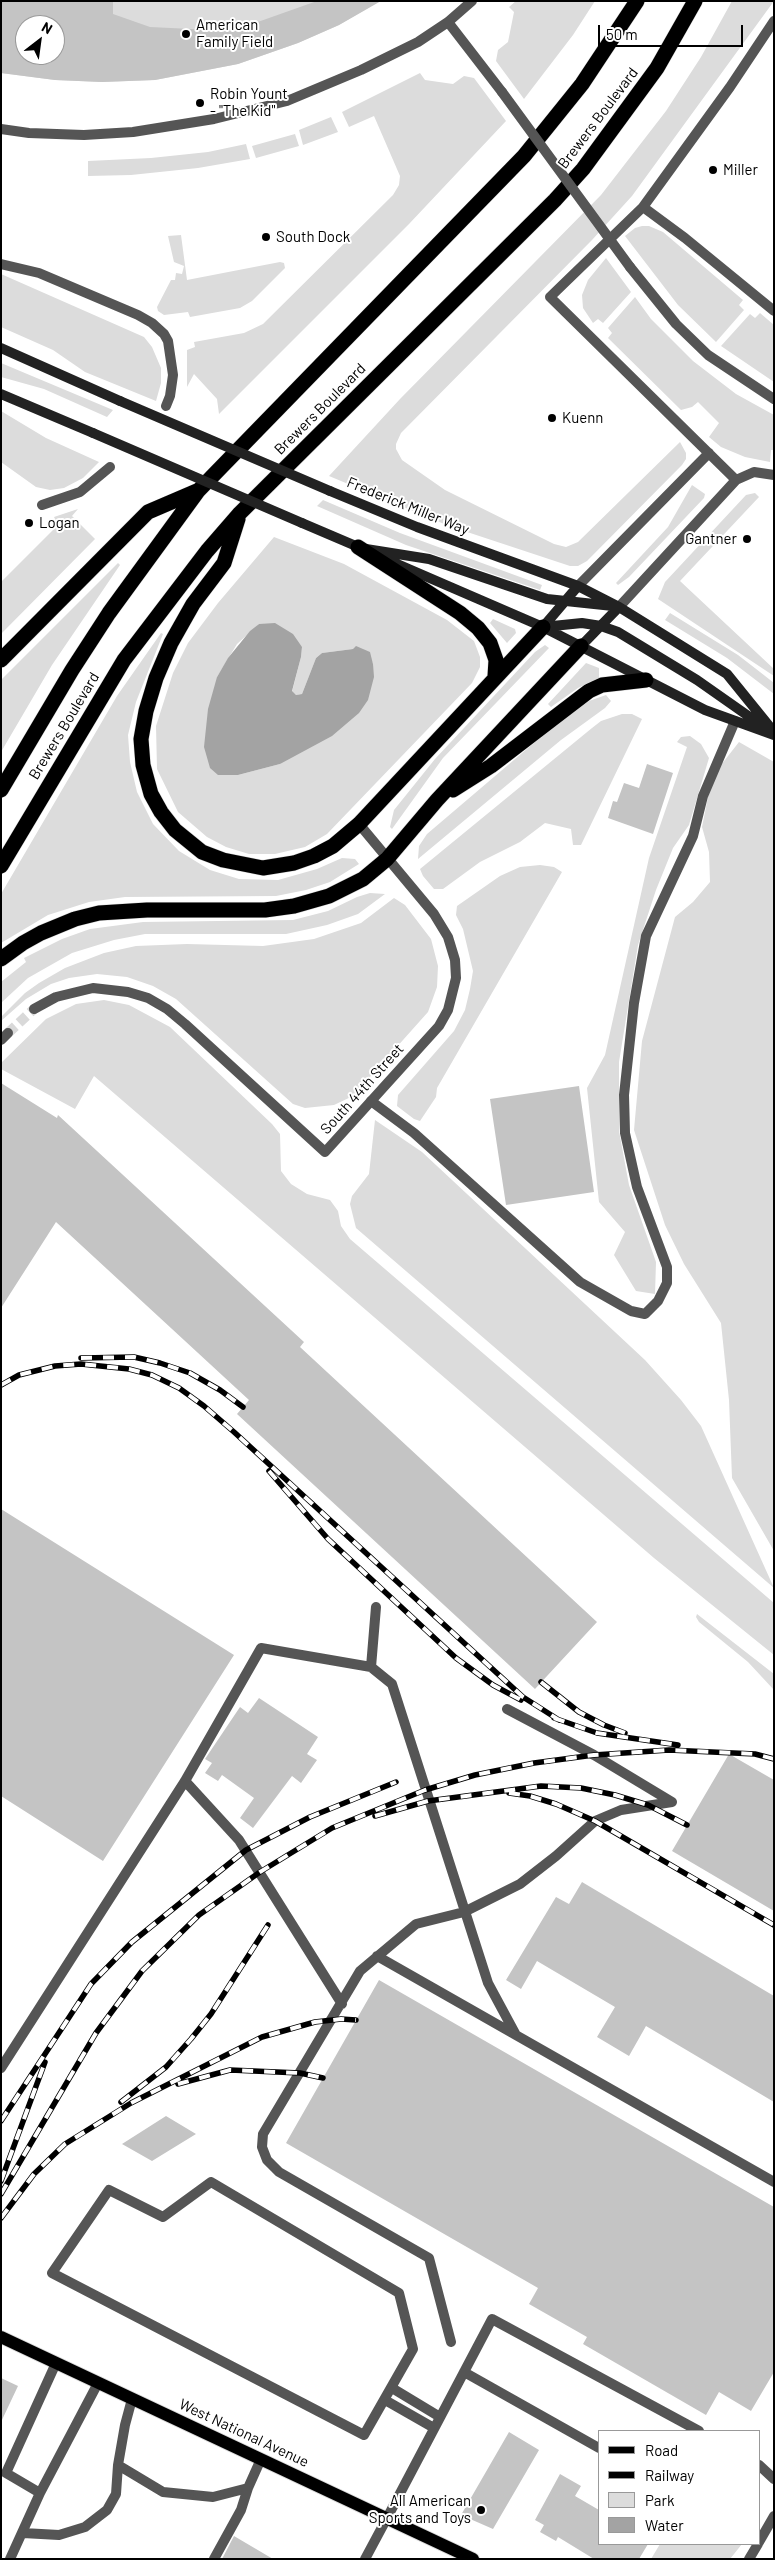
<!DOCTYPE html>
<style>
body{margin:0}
#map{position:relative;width:775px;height:2560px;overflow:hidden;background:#fff;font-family:Barlow,sans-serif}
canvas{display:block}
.frame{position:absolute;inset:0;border:2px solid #000;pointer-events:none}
.legend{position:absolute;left:598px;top:2430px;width:162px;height:115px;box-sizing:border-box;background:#fff;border:1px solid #999;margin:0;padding:6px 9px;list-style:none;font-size:15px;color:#000}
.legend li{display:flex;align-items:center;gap:10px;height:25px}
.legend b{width:25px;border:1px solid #999}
.north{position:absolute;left:15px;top:15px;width:50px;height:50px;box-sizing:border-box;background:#fff;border:1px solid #999;border-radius:50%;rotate:30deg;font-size:14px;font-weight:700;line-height:20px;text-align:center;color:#000}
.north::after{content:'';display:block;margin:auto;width:18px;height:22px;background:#000;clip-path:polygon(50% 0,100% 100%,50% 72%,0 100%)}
.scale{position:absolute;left:598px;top:25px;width:145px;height:22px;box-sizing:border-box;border:2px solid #000;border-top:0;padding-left:6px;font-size:15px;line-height:18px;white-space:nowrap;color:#000;-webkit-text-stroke:4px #fff;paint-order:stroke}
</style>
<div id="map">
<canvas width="775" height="2560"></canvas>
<div class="frame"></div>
<ul class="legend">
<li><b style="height:6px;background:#000"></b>Road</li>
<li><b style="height:6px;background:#000"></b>Railway</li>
<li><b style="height:14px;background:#dcdcdc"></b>Park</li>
<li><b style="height:14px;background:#a3a3a3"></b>Water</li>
</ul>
<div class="north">N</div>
<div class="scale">50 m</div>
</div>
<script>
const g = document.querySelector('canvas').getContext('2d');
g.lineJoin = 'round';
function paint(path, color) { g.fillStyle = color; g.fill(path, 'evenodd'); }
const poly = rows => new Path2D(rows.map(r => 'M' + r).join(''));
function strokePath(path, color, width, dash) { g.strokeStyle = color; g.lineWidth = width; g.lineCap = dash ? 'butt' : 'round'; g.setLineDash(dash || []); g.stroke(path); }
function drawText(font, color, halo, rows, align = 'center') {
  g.font = font + ' Barlow,sans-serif'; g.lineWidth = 4; g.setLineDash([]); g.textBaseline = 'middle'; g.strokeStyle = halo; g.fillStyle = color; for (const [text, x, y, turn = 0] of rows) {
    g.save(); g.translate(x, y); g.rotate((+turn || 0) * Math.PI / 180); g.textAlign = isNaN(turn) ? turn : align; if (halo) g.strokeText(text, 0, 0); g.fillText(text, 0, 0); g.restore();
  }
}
paint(poly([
 [1,1,380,1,339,25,298,43,238,64,155,80,102,82,55,80,1,73],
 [25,25,55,25,55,55,25,55],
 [516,1,595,1,573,35,524,99,496,61,498,50,508,42,514,12,509,7],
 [732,1,774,1,632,196,592,240,401,433,396,444,396,449,402,460,445,490,554,544,566,547,578,542,680,442,686,453,686,459,682,465,587,561,578,566,570,566,449,526,329,476,400,399,601,195,666,111,701,57],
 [420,73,425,80,453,84,464,76,474,78,506,121,409,224,219,414,217,399,194,374,187,387,187,350,195,347,194,342,244,333,263,324,393,195,399,185,400,176,374,116,349,127,342,112],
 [331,117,338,132,303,145,299,130],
 [295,134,299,146,256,158,252,146],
 [246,144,250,159,198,168,131,175,88,176,88,161,151,158,208,152],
 [642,226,649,226,663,232,743,300,739,305,744,310,716,342,678,305,625,236,635,228],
 [181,235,187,280,280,262,284,263,285,268,252,301,240,308,190,317,188,312,164,315,158,311,157,307,171,280,175,280,176,273,182,274,184,266,174,262,168,236],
 [606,258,631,292,603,323,598,319,593,323,583,308,582,295,588,280],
 [1,274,144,337,152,347,161,368,161,383,156,401,85,372,53,350,1,327],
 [635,297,651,319,693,361,736,394,774,415,774,450,771,450,770,462,745,457,721,447,709,437,719,423,698,402,692,407,681,410,608,338,612,333,608,328],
 [760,313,774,325,774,382,721,346,750,314,755,318],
 [1,363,113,410,107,417,44,389,1,377],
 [1,411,46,438,99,462,83,478,64,488,50,490,36,487,1,462],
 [692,485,705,494,704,498,629,577,618,585,616,583,668,527],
 [755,493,759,497,680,581,774,669,774,676,658,599,665,582,746,495],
 [323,500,400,533,542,585,540,590,406,545,317,506],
 [78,509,72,516,95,539,1,634,1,582,58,525,54,517],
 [274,537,344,564,447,620,474,641,480,657,480,667,472,683,327,834,305,847,275,854,249,854,226,847,207,837,178,812,157,769,156,726,173,673,188,643,218,603],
 [259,624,302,647,301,657,292,692,296,695,302,694,316,658,322,653,353,649,370,656,373,664,280,764,238,775,217,677,237,644],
 [118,563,120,565,52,665,1,752,1,680],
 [670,613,738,655,760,672,774,683,774,694,727,658,665,620],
 [493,619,515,629,516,633,507,643,490,623],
 [161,633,163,634,136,702,128,735,130,762,137,792,153,824,179,851,210,870,239,879,278,880,317,869,342,858,355,859,359,864,330,882,306,890,276,896,125,897,89,902,48,915,1,943,1,894,117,696],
 [545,645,549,648,443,758,392,829,390,827,394,810,435,759,535,652],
 [586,663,599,668,599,678,578,688,551,707,548,704],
 [606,695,611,701,605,708,561,740,418,859,419,846,427,834,562,719,589,701],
 [622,714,632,714,642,719,581,845,573,845,571,829,545,823,520,842,480,862,443,889,434,889,423,876,420,869,592,728,601,721],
 [690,736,701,744,709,758,689,825,673,848,656,890,638,945,619,1062,619,1131,629,1185,656,1262,655,1294,636,1291,614,1255,625,1232,599,1202,587,1088,605,1055,649,858,687,747,677,742,681,737],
 [739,742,774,762,774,1551,732,1478,729,1400,721,1323,684,1264,665,1225,634,1130,642,1041,675,917,693,902,710,882,709,852,702,827,709,792,721,765],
 [540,865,554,867,562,872,437,1088,436,1097,420,1121,414,1119,397,1106,398,1095,454,1031,465,1010,470,989,473,971,463,929,456,915,457,906,500,876,520,867],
 [370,893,385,894,358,914,327,925,286,934,145,934,114,940,72,953,28,978,1,1003,1,982,26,962,24,958,62,939,90,929,143,922,293,920,328,911,357,897],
 [394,898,405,905,431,939,438,966,437,987,428,1012,353,1096,334,1105,305,1108,293,1104,176,999,153,986,127,977,97,974,69,978,51,984,26,999,1,1021,1,1017,25,993,39,983,65,968,104,953,136,946,187,944,263,946,314,939,361,923],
 [104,1000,129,1005,170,1027,272,1124,280,1134,281,1171,291,1184,307,1194,330,1200,338,1211,341,1226,350,1239,774,1603,774,1655,654,1558,94,1076,75,1109,1,1069,1,1063,46,1019,76,1004],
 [375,1120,422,1152,645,1360,681,1400,701,1426,774,1588,356,1228,350,1204,352,1196,369,1174],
 [697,1614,774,1674,774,1690,748,1662,699,1622,696,1617],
 [660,2544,742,2544,730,2559,651,2559]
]), '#dcdcdc');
paint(poly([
 [275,623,293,634,302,647,301,657,292,691,296,695,302,694,316,658,322,653,353,649,356,646,370,652,373,664,374,677,368,700,359,713,332,736,280,764,238,775,218,775,210,768,204,747,208,709,217,677,228,658,250,631,259,624]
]), '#a3a3a3');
paint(poly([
 [1,1,113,1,113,14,150,27,212,30,238,29,317,1,381,1,339,25,298,43,238,64,155,80,102,82,55,80,1,73],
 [25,25,55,25,55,55,25,55],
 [647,764,673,773,653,834,608,818,613,801,617,802,624,783,639,788],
 [1,1083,57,1118,58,1115,304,1342,300,1347,597,1622,535,1689,237,1414,249,1400,56,1222,1,1308],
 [579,1086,594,1192,506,1205,490,1099],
 [1,1509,234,1655,103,1861,1,1796],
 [259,1698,318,1737,307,1754,317,1760,301,1783,292,1776,253,1828,240,1818,254,1798,222,1775,218,1781,205,1773,212,1763,205,1759,240,1707,248,1713],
 [729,1754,774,1780,774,1911,672,1851],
 [582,1882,774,1996,774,2102,646,2026,629,2056,597,2037,615,2007,537,1961,521,1989,506,1980,556,1897,569,1904],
 [379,1980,774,2207,774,2372,751,2411,719,2392,706,2415,583,2344,587,2337,529,2304,538,2288,286,2143],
 [166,2116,196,2134,152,2161,122,2144],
 [1,2378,18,2386,1,2422],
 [509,2432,539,2450,493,2529,461,2515],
 [560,2474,581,2486,575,2496,599,2510,599,2544,648,2544,639,2559,594,2559,558,2537,556,2541,540,2532,544,2525,535,2520],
 [234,2536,273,2559,222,2559]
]), '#c4c4c4');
strokePath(poly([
 [8,1033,34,1009]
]), '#d9d9d9', 10, [10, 5]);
const primary = poly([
 [1,2337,473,2559]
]);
const highway = poly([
 [238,519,224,563,193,604,171,643,156,678,146,711,141,739,143,765,151,794,161,812,175,830,202,852,223,860,263,868,294,863,314,856,333,846,359,824,543,627],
 [358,547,460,613,478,628,490,643,496,660,495,676],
 [1,660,148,512,197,491],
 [1,790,72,670,109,613,198,491,524,156,582,84,637,1],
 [453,790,491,766,589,691,602,685,646,680],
 [1,866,124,660,207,551,240,513,555,200,583,169,657,68,695,1],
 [1,959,23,943,41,933,75,919,99,913,147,910,265,910,294,906,329,896,363,879,387,859,437,800,581,646]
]);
strokePath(primary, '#dbdbdb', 14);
strokePath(highway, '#dbdbdb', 16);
strokePath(poly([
 [643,207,685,238,774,311],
 [1,264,39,273,138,315,152,323,164,334,168,341,173,375,170,396,166,406],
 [736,480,550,297,643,207,730,87,774,21],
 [42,505,80,492,110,467],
 [578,586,709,453],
 [619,607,736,480,754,472,774,475],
 [371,1101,414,1133,580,1282,631,1311,645,1314,658,1301,667,1283,667,1267,637,1187,625,1133,624,1095,634,1003,646,936,693,836,703,796,735,721],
 [371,1667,376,1607],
 [507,1709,594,1755,672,1802],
 [185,1781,239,1840,342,2004],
 [377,1956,774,2182],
 [1,2068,185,1781,261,1648,371,1667,392,1684,488,1983,516,2035],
 [211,2182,399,2293,413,2349,364,2435,52,2273,109,2190,163,2217,211,2182],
 [451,2342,429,2258,279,2172,267,2160,262,2147,263,2134,360,1971,416,1924,464,1912,520,1884,556,1856,595,1821,621,1810,672,1802],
 [56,2363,6,2473,40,2493,98,2383],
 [464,2372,599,2448],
 [392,2388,440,2417],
 [132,2399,125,2425,118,2465,163,2492,213,2497,248,2488],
 [385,2400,434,2428],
 [759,2465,774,2479],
 [387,2518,492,2319,699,2431],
 [23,2533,59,2535,85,2527,107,2510,116,2494,118,2465],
 [10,2559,40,2493],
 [214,2559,241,2510,248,2488,261,2459]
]), '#555', 10);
strokePath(poly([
 [448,22,502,92],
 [1,129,29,133,84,135,133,132,214,119,287,101,361,70,418,42,448,22,472,1],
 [630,267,676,324,708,355,774,399],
 [34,1009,56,997,93,988,128,992,148,998,167,1009,185,1024,325,1152,439,1026,448,1010,456,978,455,960,448,937,434,914,359,824],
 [1,1040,8,1033],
 [759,2542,774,2516],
 [365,2559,387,2518],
 [749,2559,758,2544]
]), '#555', 10);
strokePath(poly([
 [1,348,120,401],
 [1,394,93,433],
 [330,491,417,527,578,586,619,607,727,674,774,732],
 [302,523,363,549],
 [366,549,429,559,547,599,613,606],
 [388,560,543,627,705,710,774,735],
 [543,627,582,623,601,626,618,632,697,680,764,727],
 [543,627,578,586],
 [581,646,619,607]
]), '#222', 10);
strokePath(primary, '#000', 12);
strokePath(highway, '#000', 15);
const rail = poly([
 [81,1358,134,1357,160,1363,190,1373,220,1390,243,1407],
 [1,1385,19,1375,55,1366,81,1364,129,1369,152,1375,179,1388,204,1406,234,1432,523,1697,559,1720],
 [269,1471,328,1539,456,1658,493,1685,521,1700],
 [541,1682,579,1712,604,1725,625,1733],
 [554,1718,597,1733,678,1745],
 [509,1793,530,1796,556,1804,595,1821,774,1925],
 [375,1816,428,1801,541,1786,581,1788,615,1795,648,1805,687,1825],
 [178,2084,230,2070,300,2073,323,2078],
 [121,2102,166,2067,191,2039,211,2014,268,1925],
 [1,2121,91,1984,132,1942,246,1850,310,1817,396,1782],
 [1,2181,45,2062],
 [1,2194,96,2033,142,1971,199,1915,260,1872,332,1828,425,1790,475,1775,534,1763,594,1755,669,1750,755,1754,774,1759],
 [1,2218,34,2174,65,2144,131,2103,262,2037,315,2022,341,2019,356,2020]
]);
strokePath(rail, '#000', 5.5);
strokePath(rail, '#fff', 4, [11]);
strokePath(poly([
 [502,92,630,267]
]), '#555', 10);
strokePath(poly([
 [120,401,330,491],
 [93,433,302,523]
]), '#222', 10);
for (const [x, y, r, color] of [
 [186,34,5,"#000"],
 [200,103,5,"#000"],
 [713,170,5,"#000"],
 [266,237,5,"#000"],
 [552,418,5,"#000"],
 [29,523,5,"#000"],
 [747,539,5,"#000"],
 [481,2510,5,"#000"]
]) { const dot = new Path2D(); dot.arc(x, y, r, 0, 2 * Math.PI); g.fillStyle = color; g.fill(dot); strokePath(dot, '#fff', 2); }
drawText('15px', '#000', '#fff', [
 ["American",196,25],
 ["Family Field",196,42],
 ["Robin Yount",210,94],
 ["- \"The Kid\"",210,111],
 ["Miller",723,170],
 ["South Dock",276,237],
 ["Kuenn",562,418],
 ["Logan",39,523],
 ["Gantner",737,539,"right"],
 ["All American",471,2501,"right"],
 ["Sports and Toys",471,2518,"right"]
], 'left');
drawText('15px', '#000', '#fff', [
 ["Brewers Boulevard",598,118,-53],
 ["Brewers Boulevard",320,409,-45],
 ["Frederick Miller Way",408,506,22],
 ["Brewers Boulevard",64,726,-59],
 ["South 44th Street",362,1089,-48],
 ["West National Avenue",244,2433,25]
]);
</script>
